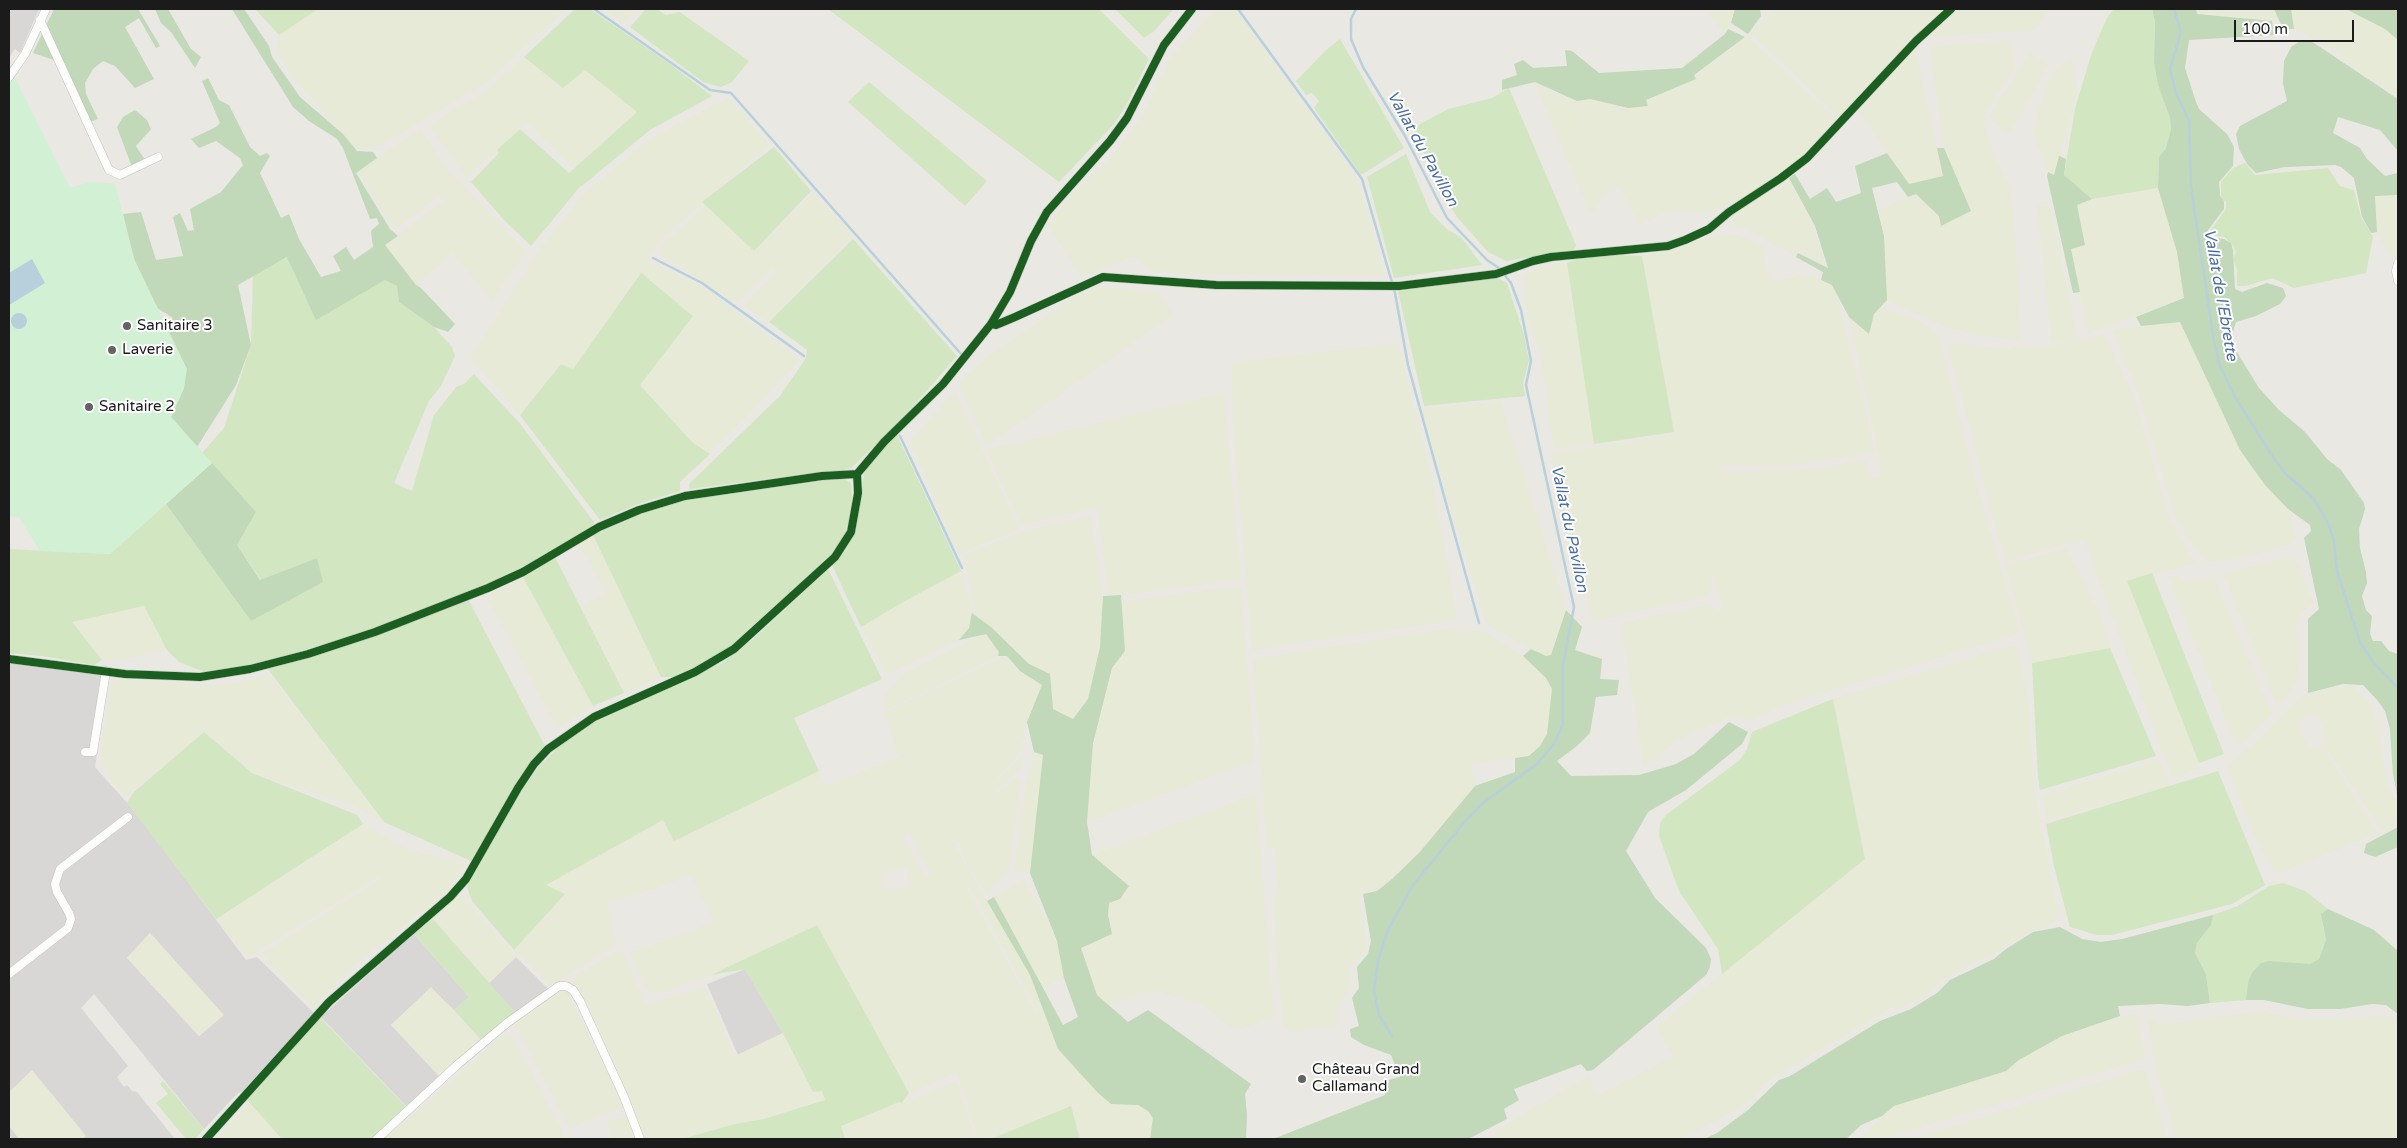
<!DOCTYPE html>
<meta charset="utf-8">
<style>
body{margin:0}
#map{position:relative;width:2407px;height:1148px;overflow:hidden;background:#e9e8e3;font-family:"Varela Round",sans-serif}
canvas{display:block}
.frame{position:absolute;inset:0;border:10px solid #1b1b1b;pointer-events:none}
.scale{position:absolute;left:2234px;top:20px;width:120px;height:22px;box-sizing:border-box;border:2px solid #1b1b1b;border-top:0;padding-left:6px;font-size:15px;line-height:18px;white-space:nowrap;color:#1b1b1b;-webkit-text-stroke:4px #fff;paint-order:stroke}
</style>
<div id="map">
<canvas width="2407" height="1148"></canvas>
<div class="frame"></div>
<div class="scale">100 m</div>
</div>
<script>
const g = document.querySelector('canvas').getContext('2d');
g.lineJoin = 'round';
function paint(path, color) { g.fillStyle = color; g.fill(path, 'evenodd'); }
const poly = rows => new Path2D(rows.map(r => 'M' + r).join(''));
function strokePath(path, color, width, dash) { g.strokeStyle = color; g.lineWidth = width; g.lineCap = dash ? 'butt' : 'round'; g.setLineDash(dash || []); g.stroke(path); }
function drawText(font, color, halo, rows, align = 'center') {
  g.font = font + ' "Varela Round",sans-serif'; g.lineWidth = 4; g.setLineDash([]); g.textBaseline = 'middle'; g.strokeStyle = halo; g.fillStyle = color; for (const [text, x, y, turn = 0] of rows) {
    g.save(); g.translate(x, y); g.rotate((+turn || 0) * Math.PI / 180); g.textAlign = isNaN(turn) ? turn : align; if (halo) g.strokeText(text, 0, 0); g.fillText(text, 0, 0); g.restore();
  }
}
paint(poly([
 [9,9,39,9,20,53,15,49,9,58],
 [9,663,106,671,109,675,95,767,137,814,246,960,257,957,314,1013,242,1092,239,1092,233,1098,204,1129,94,994,81,1008,128,1066,117,1077,124,1087,127,1085,132,1091,137,1092,175,1139,9,1139],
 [150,933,223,1015,199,1036,127,958],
 [414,934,469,997,454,1010,431,988,391,1025,440,1077,407,1107,321,1017],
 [516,957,548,989,515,1012,488,984],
 [745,969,783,1033,738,1055,707,984]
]), '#d8d7d5');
paint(poly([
 [318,9,565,9,491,79,381,145,356,149,298,83,276,52,279,35],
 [602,9,635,9,624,22],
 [1216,9,1235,9,1357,178,1385,275,1186,274,1148,270,1135,256,1081,277,1053,233,1048,225,1069,198,1110,158,1142,117,1170,59],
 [1705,9,1735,9,1733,19,1725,34],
 [1776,9,1944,9,1910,39,1839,117,1758,40,1748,34],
 [1958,9,2047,9,2038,26,2029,31,1932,36,1935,28],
 [2196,9,2274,9,2278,19,2272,21,2197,14],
 [2291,9,2346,9,2385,29,2398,40,2398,95,2353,67,2335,50,2294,29],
 [1745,37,1752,41,1838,121,1807,153,1752,194,1712,212,1686,211,1665,213,1639,225,1577,101,1590,99,1622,108,1648,106,1645,100,1695,80,1694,76],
 [2009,41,2015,67,1983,116,1988,140,2008,185,2014,212,2020,340,1977,335,1946,327,1887,300,1884,236,1879,210,1916,194,1939,216,1941,226,1971,211,1944,148,1930,47],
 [1915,49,1943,176,1909,184,1857,108],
 [2029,53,2049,65,2008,135,1990,116],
 [524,57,563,88,585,69,637,112,572,168,527,122,467,178,430,126,447,113,481,96],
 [2072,59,2078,92,2054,175,2048,172,2033,135,2040,105,2053,71],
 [1535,84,1576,102,1619,186,1607,191,1591,215],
 [728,98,770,144,661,239,649,253,650,262,698,284,800,360,710,454,692,442,640,384,693,316,640,273,573,369,561,364,520,415,470,357,541,248,586,191,653,137],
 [421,130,448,170,526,251,492,300,452,252,416,285,385,245,444,201,439,196,395,229,357,170],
 [1787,179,1807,211,1825,265,1799,251,1793,255,1755,233,1732,223,1731,216],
 [2158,188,2177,252,2184,298,2088,333,2071,249,2085,245,2077,205,2092,199],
 [813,194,853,235,769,322,744,306,775,274,772,268,738,303,662,256,659,248,705,205,754,251],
 [2398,195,2398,256,2396,258,2387,253,2377,232,2375,196],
 [2037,206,2050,207,2078,341,2052,343],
 [1724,234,1739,236,1762,245,1770,282,1802,275,1818,279,1835,289,1875,452,1793,465,1720,465,1721,472,1785,471,1826,468,1864,459,1871,478,1881,477,1880,460,1849,317,1869,334,1874,314,1881,307,1923,323,1938,335,1977,487,2020,633,1783,705,1752,720,1733,717,1727,718,1675,741,1662,753,1659,759,1644,765,1621,623,1708,605,1718,611,1722,610,1723,606,1711,571,1712,588,1708,596,1594,621,1566,522,1551,454,1674,435,1642,256,1679,248,1708,236],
 [1558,263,1567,263,1594,444,1554,448,1541,359,1527,314,1523,276,1534,270],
 [1098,287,1157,292,1173,315,986,446,959,384,987,357,1076,296],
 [2180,321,2240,450,2265,485,2288,509,2296,537,2291,544,2241,558,2207,562,2197,552,2176,518,2141,401,2113,330],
 [2104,334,2134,397,2169,517,2195,563,2127,581,2201,768,2172,778,2084,539,2005,561,1947,343,2008,349,2016,346,2035,348,2079,342],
 [1398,343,1434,488,1457,620,1252,650,1233,429,1232,363],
 [955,392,1019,529,959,554,910,442],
 [1224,393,1241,579,1109,597,1097,507,1021,525,986,450],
 [1501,402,1566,610,1551,655,1546,656,1538,653,1486,624,1421,409],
 [1090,516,1103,596,1100,647,1088,700,1073,719,1053,709,1050,674,1029,664,991,627,976,618,964,555,1024,531],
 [593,535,661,677,624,693,582,607,606,592,578,543],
 [2066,549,2101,615,2110,648,2032,663,2006,565],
 [2293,557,2314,603,2299,614,2296,626,2300,647,2298,679,2282,704,2277,705,2224,575,2256,565],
 [961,571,972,613,969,628,959,640,887,674,861,627,905,601],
 [2168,576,2179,576,2186,582,2214,578,2272,715,2237,747],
 [523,577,593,706,558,728,487,598],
 [1225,588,1241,588,1255,761,1087,822,1093,743,1112,668,1125,651,1122,602],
 [144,606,167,650,118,660,102,660,72,622],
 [1454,628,1459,632,1483,631,1523,656,1546,678,1552,689,1547,734,1540,747,1529,756,1471,764,1475,786,1419,853,1377,891,1359,895,1366,942,1365,951,1350,967,1351,986,1336,1008,1338,1026,1290,1032,1283,1024,1281,1006,1273,897,1278,894,1275,848,1267,850,1253,659],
 [986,633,1000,652,998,656,886,710,883,698,903,674],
 [2016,645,2028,698,2034,786,2058,915,2054,922,2030,931,1989,956,1959,969,1921,997,1903,1007,1895,1009,1894,1006,1766,1082,1752,1099,1723,1117,1680,1139,1498,1139,1494,1131,1589,1076,1598,1096,1674,1056,1656,1027,1865,859,1833,699],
 [1006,656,1020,671,1042,685,1027,722,1021,747,1016,757,994,782,995,784,1022,757,1021,768,994,793,996,795,1016,777,1021,779,1009,870,987,895,962,854,960,842,952,841,1030,975,1058,1049,1110,1104,1138,1105,1147,1111,1154,1118,1150,1139,1080,1139,1071,1106,991,1139,979,1139,957,1072,909,1093,817,925,711,975,660,993,652,993,647,988,630,953,715,922,690,874,666,885,607,903,616,944,551,986,514,950,565,894,546,885,663,820,674,841,819,771,826,786,899,757,884,713],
 [909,832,931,875,925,877,902,835],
 [907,867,908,887,885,890,881,872],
 [959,874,979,902,1036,1009,1036,1015],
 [269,674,384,822,350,804,252,773,204,732,128,795,123,793,110,779,102,762,102,750,109,689,113,682,125,679,213,686,244,682],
 [2352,685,2370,702,2379,729,2386,783,2398,804,2396,824,2383,831,2323,744,2326,741,2318,713,2296,722,2308,748,2321,745,2378,833,2276,874,2254,835,2227,767,2266,732,2300,697],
 [1034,752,1043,754,1030,873,1014,870,1027,778,1030,777],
 [2159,759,2170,786,2047,820,2042,796],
 [1256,794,1274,1017,1234,1031,1205,1006,1154,990,1107,1005,1097,995,1080,948,1112,934,1108,915,1109,903,1092,855],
 [363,824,404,848,465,864,446,892,360,960,313,1008,266,961,267,958,263,953,381,879,380,876,247,957,216,919],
 [1024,880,1057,941,1064,978,1042,987,994,897],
 [460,894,516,957,490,982,433,919],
 [150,933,224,1015,199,1036,127,958],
 [614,952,623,952,646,1005,705,987,735,1056,783,1033,813,1092,822,1090,825,1100,763,1119,735,1124,682,1139,642,1139,637,1121,572,979],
 [431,987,481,1040,440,1077,391,1025],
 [561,991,567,991,624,1107,586,1121,570,1129,514,1023],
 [2262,1011,2297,1019,2355,1019,2385,1015,2398,1020,2398,1139,2177,1139,2155,1067,2148,1019,2155,1019,2159,1025],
 [2136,1013,2145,1059,1882,1139,1858,1139,1894,1106,2006,1071,2019,1060,2062,1036],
 [504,1034,511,1035,566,1139,382,1139,428,1102],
 [2145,1069,2167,1139,1912,1139,2069,1091],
 [32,1070,47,1088,86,1136,82,1139,19,1139,9,1126,9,1092],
 [957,1081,975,1139,845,1139,840,1126,899,1102,902,1103],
 [249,1103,281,1139,215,1139],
 [628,1117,635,1139,612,1139,608,1121]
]), '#e7ead6');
paint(poly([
 [255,9,318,9,279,35],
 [575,9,590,9,667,62,712,96,650,130,578,189,531,246,504,220,471,182,499,153,497,150,520,129,569,173,637,112,585,70,563,88,524,57],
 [646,9,657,9,666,15,680,12,749,61,732,82,721,87,703,82,630,27],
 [828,9,1099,9,1149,59,1127,104,1114,124,1059,182],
 [1115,9,1174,9,1153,32,1144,38],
 [2114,9,2152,9,2155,21,2154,63,2158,85,2170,118,2171,129,2166,148,2159,157,2158,188,2092,199,2064,175,2075,109,2092,52,2107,18],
 [1340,39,1404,148,1361,175,1314,108,1319,101,1312,93,1306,95,1296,81,1325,51],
 [869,82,987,181,965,206,848,102],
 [1509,88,1576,245,1573,251,1506,261,1488,252,1457,217,1437,184,1413,128,1448,109,1492,98],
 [774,147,811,191,754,251,702,202],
 [1406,154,1430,212,1448,230,1461,237,1482,265,1394,278,1367,177],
 [2245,163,2255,175,2328,168,2340,186,2354,190,2361,217,2373,237,2366,273,2294,288,2272,278,2246,286,2237,286,2237,270,2233,259,2236,252,2232,244,2224,237,2211,235,2210,231,2226,209,2226,202,2221,197,2221,182,2233,168],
 [853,239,957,356,897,425,851,468,833,473,812,473,690,489,689,484,780,396,806,358,807,350,769,322],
 [1616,255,1642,256,1674,432,1594,444,1567,263,1582,257],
 [288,257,318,317,385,280,397,286,399,302,434,327,452,347,455,356,441,386,429,401,394,483,412,491,434,415,457,386,464,384,474,374,521,425,594,522,592,527,519,570,483,586,352,636,266,661,207,673,179,662,167,650,144,606,72,622,102,660,94,665,43,656,9,653,9,549,110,554,166,504,251,621,317,558,261,580,237,545,256,512,202,453,224,428,251,345,253,275],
 [641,273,693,316,640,385,692,442,710,454,680,482,680,491,641,503,600,520,520,415,561,364,573,369],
 [1496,277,1507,283,1524,335,1529,360,1523,384,1525,396,1424,406,1398,291],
 [897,435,961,571,905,601,861,627,832,565,846,550,854,534,864,474,874,457],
 [842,478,851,483,852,495,850,522,837,549,738,642,721,654,676,677,661,677,593,535,653,509,686,500],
 [555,557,624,693,593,706,523,577],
 [828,569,882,679,794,718,819,771,674,841,663,820,546,885,565,894,514,950,472,901,467,887,515,800,540,765,569,737,598,719,722,663,751,641],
 [2152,573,2224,754,2199,763,2127,581],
 [468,599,545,746,528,766,471,861,384,822,268,669,331,651],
 [2110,648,2156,756,2040,790,2038,777,2032,663],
 [1833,699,1865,859,1722,974,1718,949,1679,891,1659,836,1660,823,1666,815,1740,760,1747,749,1752,732],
 [204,732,252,773,357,815,363,824,216,919,127,803,134,792],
 [2218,771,2265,885,2232,904,2112,935,2097,935,2070,927,2054,866,2046,824],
 [2283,883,2305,891,2328,909,2321,915,2326,940,2319,959,2310,964,2298,964,2269,961,2248,982,2246,1000,2210,1003,2206,974,2195,953,2197,943,2211,925,2213,915,2238,906,2269,886],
 [433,919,515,1012,481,1040,454,1010,469,997,414,934],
 [817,925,909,1093,902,1103,899,1102,841,1126,845,1139,682,1139,735,1124,764,1119,825,1100,822,1091,813,1092,783,1033,745,969,711,975],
 [320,1017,407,1108,373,1139,282,1139,247,1100],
 [163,1081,204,1129,195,1139,186,1139,156,1103,168,1094,160,1084],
 [1071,1106,1080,1139,991,1139]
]), '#d2e6c2');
paint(poly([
 [54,9,138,9,160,46,156,48,139,18,125,27,154,79,135,88,115,66,103,61,93,69,85,83,86,94,98,119,90,122,63,63,33,53],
 [155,9,168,9,191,49,201,57,195,68,171,32,161,23],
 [232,9,244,9,269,46,272,57,300,97,343,134,357,151,373,152,377,158,356,173,390,229,398,236,385,245,416,285,421,288,455,324,448,332,434,327,399,302,397,286,385,280,316,320,287,257,238,285,251,345,236,385,197,447,171,417,184,388,163,329,173,318,157,308,134,259,123,214,141,212,156,260,183,256,173,217,180,213,188,231,194,230,190,209,221,192,243,165,240,158,216,141,199,148,191,139,216,127,220,123,202,81,208,78,219,100,229,105,250,147,260,156,267,153,270,156,260,173,281,218,289,214,299,239,321,277,341,271,333,256,346,247,354,260,373,247,371,231,379,224,377,218,370,219,343,148,337,139,309,121,293,107],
 [1735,9,1760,9,1761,16,1748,34,1731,23],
 [2152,9,2196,9,2197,14,2272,21,2274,35,2189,40,2185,68,2196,102,2199,109,2227,134,2234,147,2233,166,2219,182,2220,196,2224,201,2224,209,2208,230,2209,237,2224,239,2231,243,2233,250,2235,289,2242,292,2267,283,2283,288,2286,296,2280,304,2256,316,2236,322,2232,335,2235,349,2259,388,2279,410,2305,432,2327,459,2341,470,2364,503,2365,509,2359,529,2360,548,2366,572,2367,583,2362,596,2366,610,2372,616,2370,634,2373,641,2381,641,2389,651,2398,654,2398,799,2393,774,2390,729,2385,711,2378,701,2363,685,2343,684,2308,693,2308,619,2319,609,2304,538,2311,531,2310,525,2288,509,2265,485,2240,450,2180,322,2141,326,2136,317,2184,298,2177,252,2158,188,2159,157,2166,148,2171,129,2170,118,2158,85,2154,63,2155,21],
 [2274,9,2291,9,2294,29,2283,29],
 [2346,9,2398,9,2398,40,2385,29],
 [1728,29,1745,37,1694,75,1696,79,1646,100,1648,106,1628,108,1590,99,1577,101,1535,82,1502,90,1502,80,1517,75,1514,64,1523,60,1533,68,1567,66,1565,50,1572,51,1599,73,1682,68,1725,34],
 [2300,41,2311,41,2398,99,2398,151,2380,130,2338,117,2333,133,2360,148,2367,159,2385,176,2398,173,2398,195,2375,196,2377,232,2371,233,2362,217,2354,178,2341,167,2335,165,2285,167,2256,173,2247,164,2239,149,2236,134,2240,126,2287,101,2283,83,2284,61,2291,47],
 [135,110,147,120,151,129,136,146,145,160,132,167,117,127,123,117],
 [1937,148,1944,148,1971,211,1941,226,1939,216,1916,194,1908,197,1897,182,1872,188,1884,236,1887,300,1874,314,1869,334,1849,317,1832,285,1821,280,1823,272,1796,257,1798,253,1828,268,1815,226,1789,178,1795,174,1810,199,1827,188,1836,202,1861,193,1855,166,1887,153,1909,184,1943,176],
 [2059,156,2066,159,2064,175,2092,199,2077,205,2085,245,2071,249,2080,292,2073,293,2047,176,2048,172,2054,175],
 [212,463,256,512,237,545,260,580,317,558,323,582,251,621,166,504],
 [1121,595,1125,651,1112,668,1093,743,1087,822,1092,855,1129,886,1120,899,1109,903,1108,915,1112,934,1081,948,1097,995,1128,1022,1148,1010,1251,1084,1245,1094,1247,1115,1246,1139,1150,1139,1153,1118,1148,1111,1138,1105,1111,1104,1098,1093,1058,1049,1030,975,987,901,994,897,1063,1025,1078,1017,1064,978,1057,941,1030,873,1043,755,1034,752,1027,722,1042,685,1020,671,1007,656,998,656,999,652,986,634,959,640,969,628,972,613,991,627,1029,664,1050,674,1053,709,1073,719,1088,699,1100,647,1103,596],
 [1566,610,1582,627,1575,650,1602,659,1600,679,1619,680,1617,695,1596,697,1590,733,1577,746,1557,761,1571,776,1639,775,1676,764,1694,754,1729,722,1748,732,1742,744,1686,790,1648,812,1626,851,1655,898,1706,948,1711,959,1710,967,1706,975,1593,1070,1587,1071,1581,1064,1514,1089,1519,1100,1504,1109,1507,1119,1468,1139,1273,1139,1385,1095,1389,1080,1400,1077,1391,1055,1364,1045,1351,1037,1350,1029,1359,1026,1352,998,1359,988,1357,967,1368,954,1371,941,1363,894,1377,891,1392,879,1419,853,1475,786,1515,772,1515,758,1529,756,1540,746,1547,734,1552,689,1546,678,1523,656,1531,649,1546,656,1551,655],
 [2398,827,2398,847,2375,857,2364,853,2366,844],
 [2328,909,2374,930,2398,951,2398,1014,2386,1005,2372,1004,2340,1009,2308,1009,2264,1000,2246,1000,2248,982,2252,973,2261,963,2269,961,2310,964,2319,959,2326,940,2321,914],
 [2213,915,2211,925,2197,943,2195,953,2206,974,2210,1003,2188,1006,2160,1004,2118,1006,2120,1016,2062,1036,2019,1060,2006,1071,1894,1106,1882,1116,1861,1125,1846,1139,1704,1139,1717,1133,1748,1110,1779,1080,1790,1076,1880,1021,1911,1009,1937,993,1950,980,1994,959,2006,949,2033,932,2060,927,2082,939,2101,942,2122,939]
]), '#c1d8b9');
paint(poly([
 [14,76,70,188,91,182,115,184,134,259,187,369,184,388,171,417,212,463,110,554,40,551,19,517,9,516,9,84]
]), '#d1f0d4');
paint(poly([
 [32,259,45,283,9,305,9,273],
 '11 321a8 8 0 1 1 16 0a8 8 0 1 1-16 0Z'
]), '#b7d0db');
strokePath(poly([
 [594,9,710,90,731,93,962,355],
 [1238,9,1362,179,1395,293,1408,365,1479,623],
 [1356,9,1351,19,1351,39,1363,67,1405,136,1447,218,1487,260,1499,268,1511,283,1521,310,1531,361,1526,385,1574,607,1563,665,1563,724,1554,744,1537,764,1484,802,1467,819,1413,885,1388,930,1378,961,1374,991,1379,1015,1392,1036],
 [2174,9,2181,32,2170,69,2176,93,2189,121,2191,187,2214,341,2220,366,2235,397,2271,454,2285,473,2313,498,2327,521,2334,541,2337,571,2360,642,2373,662,2398,688],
 [653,258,702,283,804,356],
 [900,436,962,568]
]), '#b7d0db', 2.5);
const street = poly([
 [40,20,109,170,120,175,158,157],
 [9,77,25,54,46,9],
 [2398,263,2396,271,2398,281],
 [991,324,996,325,1015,317,1103,277,1216,285,1399,286,1496,274,1533,261,1551,257,1668,246,1685,240,1709,229,1729,212,1781,178,1807,158,1916,41,1951,9],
 [857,474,884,442,943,384,991,324,1010,292,1031,241,1047,212,1110,141,1127,118,1164,45,1192,9],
 [9,659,125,674,200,677,250,669,308,654,375,632,488,588,523,572,599,527,639,510,685,496,822,476,857,474],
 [85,752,93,752,106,671],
 [9,974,68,928,71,919,69,913,57,892,55,884,60,869,128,817],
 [206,1139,329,1002,450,897,466,879,518,788,534,764,548,749,594,717,695,672,734,649,835,557,851,532,858,493,857,474],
 [377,1139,457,1065,507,1023,559,986,566,986,573,990,580,1001,624,1097,640,1139]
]);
strokePath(street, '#c2c2bf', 9);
strokePath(street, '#fcfcfb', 8);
strokePath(poly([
 [991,324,996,325,1015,317,1103,277,1216,285,1399,286,1496,274,1533,261,1551,257,1668,246,1685,240,1709,229,1729,212,1781,178,1807,158,1916,41,1951,9],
 [857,474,884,442,943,384,991,324,1010,292,1031,241,1047,212,1110,141,1127,118,1164,45,1192,9],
 [9,659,125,674,200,677,250,669,308,654,375,632,488,588,523,572,599,527,639,510,685,496,822,476,857,474],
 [206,1139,329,1002,450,897,466,879,518,788,534,764,548,749,594,717,695,672,734,649,835,557,851,532,858,493,857,474]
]), '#1b5e20', 8);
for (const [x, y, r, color] of [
 [127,326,5,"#636361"],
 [112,350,5,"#636361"],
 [89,407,5,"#636361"],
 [1302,1079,5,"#636361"]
]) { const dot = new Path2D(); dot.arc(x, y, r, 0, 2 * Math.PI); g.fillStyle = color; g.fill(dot); strokePath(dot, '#fff', 2); }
drawText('15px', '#1b1b1b', '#fff', [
 ["Sanitaire 3",137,326],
 ["Laverie",122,350],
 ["Sanitaire 2",99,407],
 ["Château Grand",1312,1070],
 ["Callamand",1312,1087]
], 'left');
drawText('italic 16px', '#4c6fa5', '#fff', [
 ["Vallat du Pavillon",1422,149,61],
 ["Vallat de l'Ebrette",2220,295,80],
 ["Vallat du Pavillon",1569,529,78]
]);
</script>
